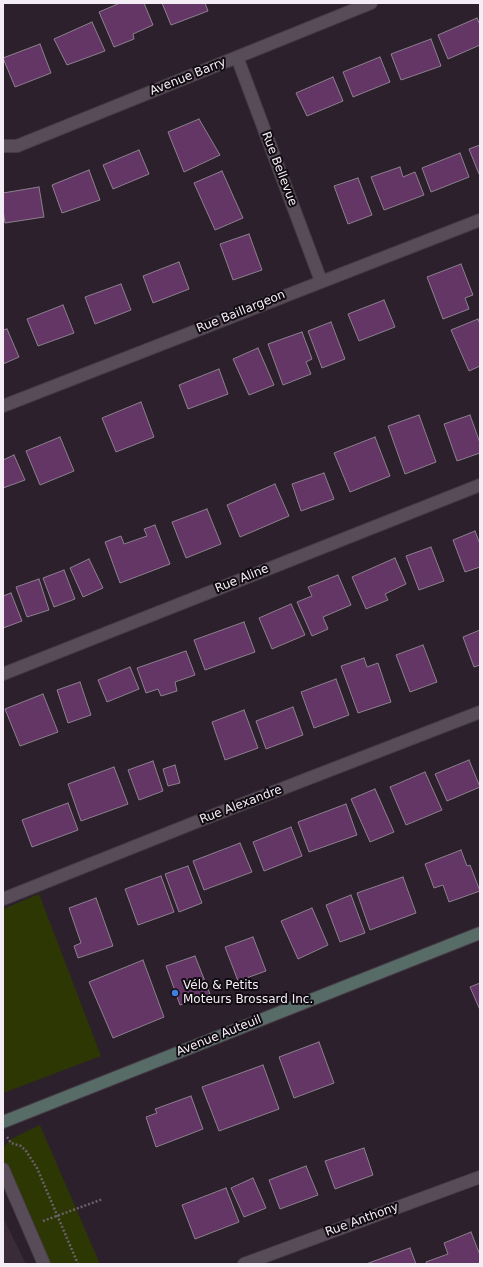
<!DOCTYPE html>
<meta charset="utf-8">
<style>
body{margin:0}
#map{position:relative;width:483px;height:1267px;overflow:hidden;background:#2c202c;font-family:"DejaVu Sans",sans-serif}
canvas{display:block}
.frame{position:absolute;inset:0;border:4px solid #f5edf5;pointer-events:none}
</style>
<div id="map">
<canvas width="483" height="1267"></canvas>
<div class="frame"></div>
</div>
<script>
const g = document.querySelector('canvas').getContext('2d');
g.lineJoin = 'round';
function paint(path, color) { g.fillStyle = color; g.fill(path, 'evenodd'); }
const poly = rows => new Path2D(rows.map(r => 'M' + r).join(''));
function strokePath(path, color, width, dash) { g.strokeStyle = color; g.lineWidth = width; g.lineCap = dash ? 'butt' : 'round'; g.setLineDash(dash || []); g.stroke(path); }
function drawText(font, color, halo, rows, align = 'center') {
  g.font = font + ' "DejaVu Sans",sans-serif'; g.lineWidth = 4; g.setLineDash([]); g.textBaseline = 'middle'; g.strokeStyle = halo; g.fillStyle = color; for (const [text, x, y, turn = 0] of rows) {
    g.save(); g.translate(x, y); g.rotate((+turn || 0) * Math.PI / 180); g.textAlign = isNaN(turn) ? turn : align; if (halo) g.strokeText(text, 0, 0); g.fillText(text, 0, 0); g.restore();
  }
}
paint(poly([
 [3,1217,26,1264,3,1264]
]), '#392b37');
paint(poly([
 [39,894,101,1056,3,1093,3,909],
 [40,1125,100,1264,48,1264,3,1159,3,1148,11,1139]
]), '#2d3704');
const building = poly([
 [120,3,144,3,153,25,133,34,134,39,114,47,99,12,120,3],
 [162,3,205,3,208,11,171,25,162,3],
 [477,18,480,25,480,45,448,59,438,35,477,18],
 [92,22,105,51,67,65,54,39,92,22],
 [431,39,441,66,401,80,391,54,431,39],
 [40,44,51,73,15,87,3,58,40,44],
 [380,57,390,82,353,97,343,72,380,57],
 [333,77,343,101,307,116,296,93,333,77],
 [199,119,220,155,184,172,168,132,199,119],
 [480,145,480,173,479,174,469,149,480,145],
 [139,150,149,174,113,189,103,165,139,150],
 [460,153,469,177,431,192,422,168,460,153],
 [400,167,403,177,415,172,424,195,384,210,371,177,400,167],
 [89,170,100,200,62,213,52,185,89,170],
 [222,171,243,218,215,230,194,183,222,171],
 [358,178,372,215,348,224,334,186,358,178],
 [39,187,44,217,5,223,3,210,3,193,39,187],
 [249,234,262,270,233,280,220,244,249,234],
 [179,262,189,289,153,303,143,276,179,262],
 [461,264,473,295,465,298,469,309,443,319,427,277,461,264],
 [121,284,131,310,95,324,85,297,121,284],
 [384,300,395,327,359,341,348,314,384,300],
 [63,305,74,333,38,346,27,319,63,305],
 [478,319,480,324,480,366,469,371,451,330,478,319],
 [331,322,345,359,322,368,308,331,331,322],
 [7,329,19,357,3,364,3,330,7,329],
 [302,332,312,359,306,362,311,374,283,385,268,344,302,332],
 [258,348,274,385,249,395,233,359,258,348],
 [219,369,228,394,188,409,179,385,219,369],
 [141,402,154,437,116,452,102,418,141,402],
 [419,415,436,462,405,474,388,426,419,415],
 [470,415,480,443,480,453,457,461,444,424,470,415],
 [60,437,74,471,40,485,26,451,60,437],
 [375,437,390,476,350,492,334,453,375,437],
 [14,455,25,480,3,488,3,460,14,455],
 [324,473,334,499,301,511,292,484,324,473],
 [275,484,289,516,240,537,227,505,275,484],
 [207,509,221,544,186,558,172,522,207,509],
 [155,525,170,564,120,583,105,542,121,536,124,544,147,536,144,529,155,525],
 [475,531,480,544,480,567,465,572,453,540,475,531],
 [431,547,444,581,419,590,406,556,431,547],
 [395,558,406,584,385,594,388,600,366,609,352,577,395,558],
 [89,559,103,588,83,597,70,568,89,559],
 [64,570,75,599,54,607,43,578,64,570],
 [338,575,351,605,323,617,328,629,312,636,297,602,312,596,308,587,338,575],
 [39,579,49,610,27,617,16,587,39,579],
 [11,593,22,621,3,628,3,596,11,593],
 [291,604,305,635,272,649,259,618,291,604],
 [244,622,255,652,205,670,194,640,244,622],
 [480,630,480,665,474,667,463,637,480,630],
 [423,645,437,682,410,692,396,655,423,645],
 [186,651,195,675,175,682,177,691,161,696,158,689,146,693,137,668,186,651],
 [364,658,367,667,378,663,391,702,358,713,341,666,364,658],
 [130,667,139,689,107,702,98,680,130,667],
 [336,679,349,715,314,728,301,692,336,679],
 [80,682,91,715,68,723,57,690,80,682],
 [43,694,58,732,20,746,5,709,43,694],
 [293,707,303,735,266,749,256,721,293,707],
 [244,710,258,748,225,760,212,722,244,710],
 [469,760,480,787,447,801,435,774,469,760],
 [153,761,163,791,139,800,128,770,153,761],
 [175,765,180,783,168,786,163,769,175,765],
 [114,767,128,804,81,821,68,784,114,767],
 [425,772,442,810,406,825,390,787,425,772],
 [375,789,394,832,370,842,351,799,375,789],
 [68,803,78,830,32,847,22,820,68,803],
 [346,804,357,835,309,852,298,822,346,804],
 [291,827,302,856,264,871,253,842,291,827],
 [240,843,252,872,204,890,193,861,240,843],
 [461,850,467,866,470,865,480,891,449,902,443,885,434,888,425,864,461,850],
 [188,866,202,903,179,912,165,874,188,866],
 [161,876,174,912,138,925,125,889,161,876],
 [403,877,416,913,370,930,357,893,403,877],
 [351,895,365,933,340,942,326,905,351,895],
 [96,898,113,946,78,958,74,946,81,943,69,908,96,898],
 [312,908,328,945,298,959,281,921,312,908],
 [253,937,266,971,238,981,225,947,253,937],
 [195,956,210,994,180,1005,166,966,195,956],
 [143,960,164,1017,113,1038,89,982,143,960],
 [480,983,480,1010,470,987,480,983],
 [319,1042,334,1083,294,1098,279,1057,319,1042],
 [263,1065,279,1109,219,1131,202,1087,263,1065],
 [191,1096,203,1129,156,1147,146,1117,157,1113,155,1109,191,1096],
 [364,1148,373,1175,335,1189,325,1161,364,1148],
 [306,1166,318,1195,280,1209,269,1180,306,1166],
 [253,1178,266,1208,244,1217,231,1188,253,1178],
 [226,1188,239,1222,195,1239,182,1205,226,1188],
 [471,1232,480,1255,480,1264,427,1264,426,1262,448,1254,444,1243,471,1232],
 [410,1248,416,1264,366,1264,410,1248]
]);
paint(building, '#633666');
strokePath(building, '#8d808e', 1);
const street = poly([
 [237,57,321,281],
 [3,146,17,146,371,3],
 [3,406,480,220],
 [3,674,480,485],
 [3,899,196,822,480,712],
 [3,1169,44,1264],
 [244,1264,480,1177]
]);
const secondary = poly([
 [3,1122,480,933]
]);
strokePath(street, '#463c46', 14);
strokePath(secondary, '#463c46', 14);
strokePath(poly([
 [7,1137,11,1143,21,1146,26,1151,37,1168,78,1264],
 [43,1221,103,1199]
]), '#6a5f6a', 2.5, [2, 2]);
strokePath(street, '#594c59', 12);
strokePath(secondary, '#586c67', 12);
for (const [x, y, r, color] of [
 [175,993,4,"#3f7fe0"]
]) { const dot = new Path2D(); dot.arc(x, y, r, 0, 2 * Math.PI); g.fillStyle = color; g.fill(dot); strokePath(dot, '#110c11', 1.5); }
drawText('12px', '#f5edf5', '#110c11', [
 ["Avenue Barry",188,77,-22],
 ["Rue Bellevue",279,169,69],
 ["Rue Baillargeon",241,312,-22],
 ["Rue Aline",242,579,-22],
 ["Rue Alexandre",241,805,-21],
 ["Avenue Auteuil",219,1036,-22],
 ["Rue Anthony",362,1220,-20]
]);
drawText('12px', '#f5edf5', '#110c11', [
 ["Vélo & Petits",183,986],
 ["Moteurs Brossard Inc.",183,1000]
], 'left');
</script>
